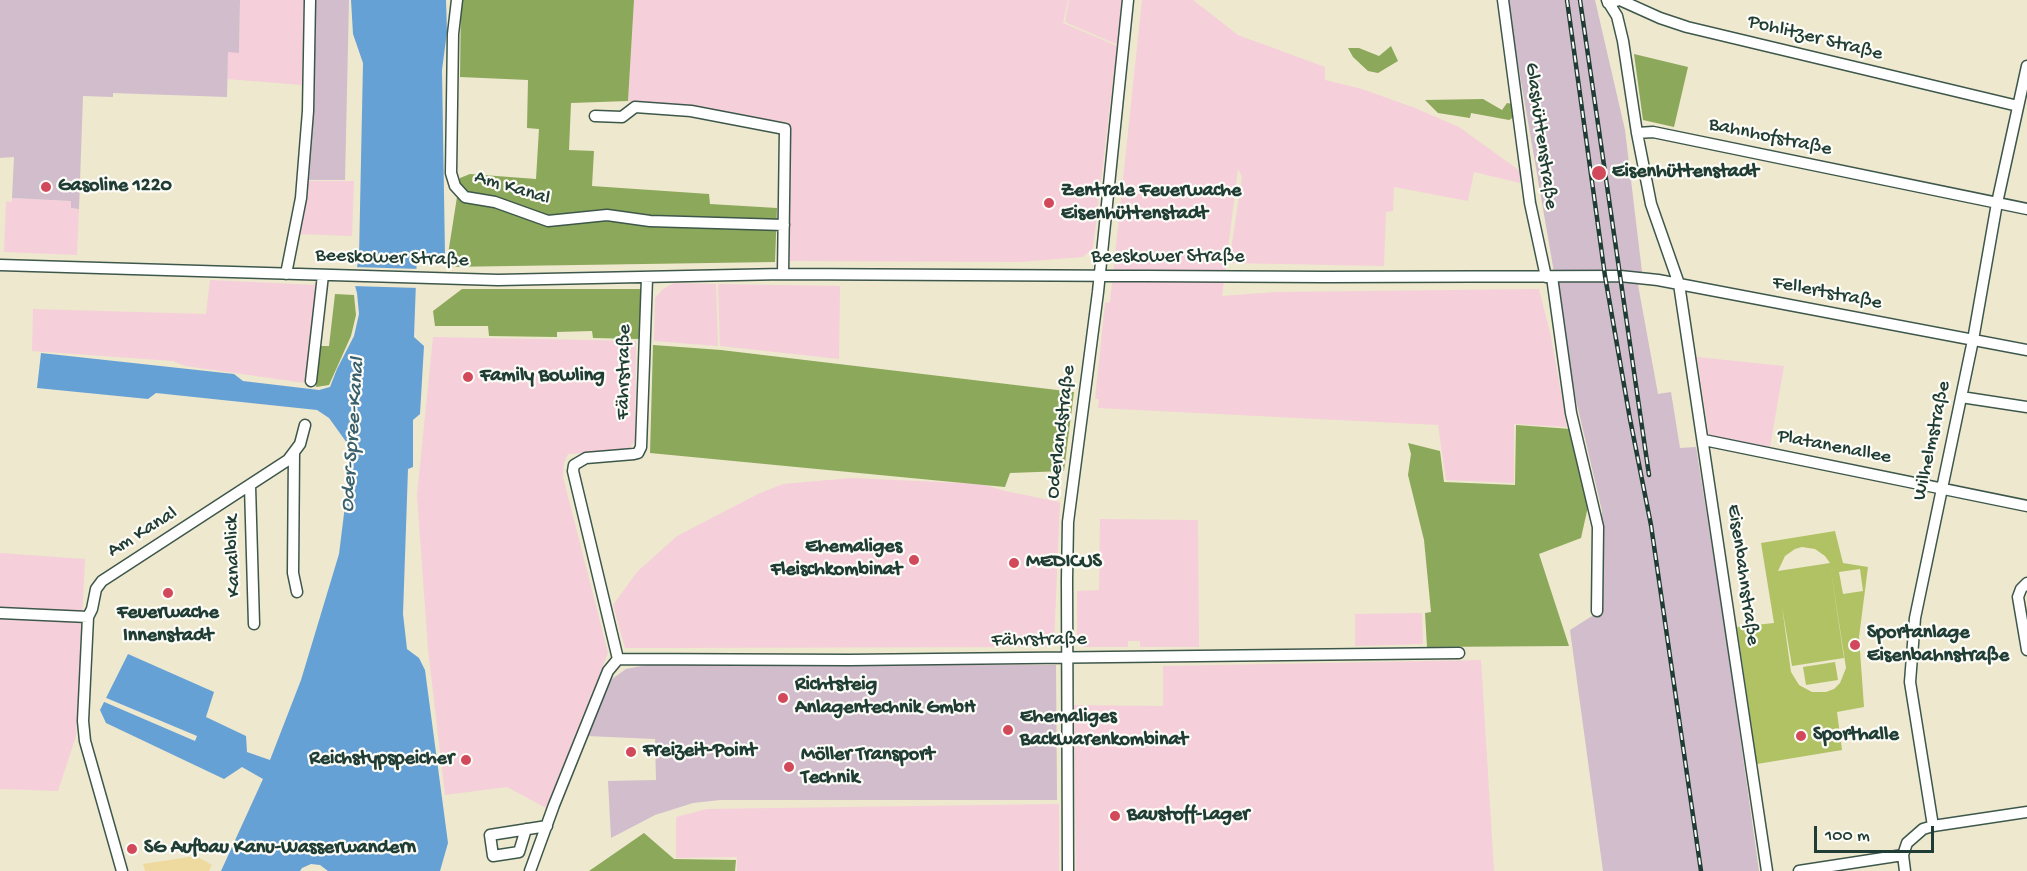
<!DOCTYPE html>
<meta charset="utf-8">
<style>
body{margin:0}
#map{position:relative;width:2027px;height:871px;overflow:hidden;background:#eee8ce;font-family:"Gochi Hand",sans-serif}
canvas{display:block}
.scale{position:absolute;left:1814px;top:826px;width:120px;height:27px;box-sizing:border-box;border:3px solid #1f3d34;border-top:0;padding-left:8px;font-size:18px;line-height:21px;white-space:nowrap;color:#1f3d34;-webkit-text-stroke:4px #fdfcf7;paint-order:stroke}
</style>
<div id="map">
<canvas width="2027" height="871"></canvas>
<div class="scale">100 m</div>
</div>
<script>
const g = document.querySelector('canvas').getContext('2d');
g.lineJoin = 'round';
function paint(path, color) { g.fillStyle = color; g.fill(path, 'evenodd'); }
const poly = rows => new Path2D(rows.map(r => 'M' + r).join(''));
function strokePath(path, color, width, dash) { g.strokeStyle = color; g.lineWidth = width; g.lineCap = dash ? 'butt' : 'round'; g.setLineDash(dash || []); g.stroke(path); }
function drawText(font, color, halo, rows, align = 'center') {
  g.font = font + ' "Gochi Hand",sans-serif'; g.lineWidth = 4.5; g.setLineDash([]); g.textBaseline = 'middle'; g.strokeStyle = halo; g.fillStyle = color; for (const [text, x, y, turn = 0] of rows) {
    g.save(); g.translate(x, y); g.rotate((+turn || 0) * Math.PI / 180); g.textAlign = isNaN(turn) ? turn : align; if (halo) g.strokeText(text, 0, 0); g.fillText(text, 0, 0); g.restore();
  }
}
paint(poly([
 [240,0,304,0,302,85,227,79,228,52,239,52],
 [634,0,1068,0,1063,23,1117,46,1093,248,1083,257,1020,262,788,261,788,122,723,115,692,106,628,101],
 [1069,0,1124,0,1118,45,1065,22],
 [1142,0,1193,0,1238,35,1325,67,1325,80,1362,89,1415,108,1459,127,1520,171,1520,183,1474,172,1468,201,1394,187,1393,211,1386,212,1384,266,1229,263,1242,177,1238,169,1222,296,1276,292,1539,289,1551,337,1567,427,1514,424,1514,483,1446,480,1438,425,1098,408,1099,399,1095,399,1105,303,1110,302],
 [306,181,354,181,352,236,298,234],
 [12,198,71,201,71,208,79,209,77,255,4,252,6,201,12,202],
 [210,280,317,285,305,383,185,366,173,361,32,351,33,309,206,314],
 [674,283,716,284,718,346,654,341,655,298,663,289],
 [718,284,840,286,839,359,720,346],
 [433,337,636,341,635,441,627,451,568,454,564,463,563,477,608,653,546,808,507,787,445,795,428,649,417,495],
 [1697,357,1784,366,1770,447,1709,436],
 [852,478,982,484,1005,491,1060,502,1054,643,1049,647,625,648,613,605,637,572,677,536,760,493,783,484],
 [1100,519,1198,520,1199,647,1140,647,1140,641,1128,641,1128,647,1082,647,1077,641,1077,591,1099,590],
 [0,553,85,559,76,736,58,791,0,789],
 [1422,613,1423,644,1355,646,1355,614],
 [1481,660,1494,871,1076,871,1074,705,1163,706,1163,666],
 [1059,804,1059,871,737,871,737,857,676,858,676,817,707,809]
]), '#f5cfda');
paint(poly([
 [0,0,240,0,239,53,228,52,227,97,113,93,113,97,83,96,79,209,71,208,71,201,12,198,14,157,0,158],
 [313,0,349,0,345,180,309,180],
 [1507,0,1595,0,1625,130,1642,272,1638,285,1658,394,1671,392,1680,448,1696,447,1724,622,1759,871,1603,871,1570,630,1600,611,1602,511,1576,400],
 [647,665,1056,665,1057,800,720,800,693,803,655,815,611,838,608,781,656,780,655,739,587,736,599,705,612,679,626,669]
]), '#d1bdcb');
paint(poly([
 [1835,531,1843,563,1868,567,1859,637,1864,707,1837,712,1842,750,1757,764,1737,627,1774,623,1761,543],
 [1802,547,1815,549,1825,556,1830,563,1778,571,1785,556,1795,549],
 [1830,564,1846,668,1840,683,1834,689,1826,692,1812,692,1799,685,1791,672,1782,607,1792,666,1844,658],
 [1860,569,1863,591,1843,594,1839,572],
 [1835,662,1838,680,1806,685,1803,667]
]), '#b1c265');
paint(poly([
 [461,0,634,0,628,101,571,103,569,150,594,151,592,186,709,194,710,204,777,208,775,262,446,267,460,178,470,174,536,179,539,129,527,128,528,80,460,77],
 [1391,46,1398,61,1378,73,1368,71,1353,57,1348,48,1359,48,1379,56],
 [1634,54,1688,67,1674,127,1643,120],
 [1483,99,1502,110,1507,103,1513,104,1514,117,1509,120,1471,113,1470,118,1438,113,1425,100],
 [462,289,641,289,639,339,593,338,592,331,557,332,557,337,489,336,488,326,435,326,433,311],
 [335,294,354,295,356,315,351,336,329,385,316,387,320,346,329,346],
 [653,345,721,350,1074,392,1064,471,1010,473,1005,487,650,453],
 [1516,425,1571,429,1589,502,1581,538,1539,554,1569,646,1427,647,1425,613,1431,612,1424,540,1408,475,1411,454,1408,443,1440,451,1444,482,1515,485],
 [644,833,674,859,736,860,735,871,589,871]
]), '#8ca85a');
paint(poly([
 [196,856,212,865,209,871,145,871,143,864]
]), '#eeda9e');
paint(poly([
 [351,0,446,0,447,32,442,70,445,255,417,254,414,337,424,346,420,414,413,420,413,467,408,469,403,614,407,649,419,658,425,670,448,843,440,871,328,871,320,865,311,864,302,868,300,871,221,871,263,779,242,767,224,779,106,723,100,710,128,654,214,692,206,717,246,736,247,752,270,760,301,680,339,554,351,457,347,443,329,418,317,410,156,393,148,399,37,388,41,353,234,374,243,381,319,390,330,387,337,369,354,336,359,314,357,293,354,282,359,257,363,63,353,34]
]), '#66a1d6');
paint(poly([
 [354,267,420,269,419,288,352,286],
 [104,697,197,736,195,741,102,701]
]), '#eee8ce');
const minor = poly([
 [457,0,453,34,451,173,455,186,465,197,495,202,548,221,607,215,650,221,784,225],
 [1503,0,1530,203,1546,277],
 [1607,0,1617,16,1623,41,1637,133,1651,204,1679,284,1767,871],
 [1608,3,1620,0,1660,18,1687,27,2018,106],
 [595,116,622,117,635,107,691,111,785,129,783,274],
 [1637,133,1653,132,2027,209],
 [0,265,498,280,783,274,1326,277,1620,276,1658,280,2027,350],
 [286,274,301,198,308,111,310,0],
 [1552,277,1571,413,1598,527,1597,611],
 [311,381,323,275],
 [1961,397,2027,407],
 [1704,440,2027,506],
 [294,452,293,573,297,592],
 [250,486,254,624],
 [2027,583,2021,589,2018,597,2027,650],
 [0,613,88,617],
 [618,659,573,471,574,465,586,458,634,454,638,453,641,447,647,278],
 [1933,826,1910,682,1915,618,1973,340,1997,203,2027,66],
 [526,829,519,852,493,856,490,835,547,826],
 [1903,855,1905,871],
 [122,871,85,741,83,721,88,617,92,609,96,589,102,581,288,460,300,444,305,425],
 [530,871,554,805,608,671,618,659,850,660,1459,653],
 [1068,871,1067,580,1068,522,1098,292,1128,0],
 [1799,871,1903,855,1907,843,1923,829,1933,826,2027,812]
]);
strokePath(minor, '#3e574b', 13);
strokePath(minor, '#fff', 10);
const rail = poly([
 [1567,0,1605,276,1630,419,1651,525,1701,871],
 [1580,0,1649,475]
]);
strokePath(rail, '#1f3d34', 4.5);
strokePath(rail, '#fdfcf7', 2, [7]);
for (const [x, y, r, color] of [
 [1599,173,8,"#d1495b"],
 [46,187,6,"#d1495b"],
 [1049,203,6,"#d1495b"],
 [468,377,6,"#d1495b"],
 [914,560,6,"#d1495b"],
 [1014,563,6,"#d1495b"],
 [168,593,6,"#d1495b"],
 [1855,645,6,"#d1495b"],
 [783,698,6,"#d1495b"],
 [1008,730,6,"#d1495b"],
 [1801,736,6,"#d1495b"],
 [631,752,6,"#d1495b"],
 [466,760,6,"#d1495b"],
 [789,767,6,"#d1495b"],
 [1115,816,6,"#d1495b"],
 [132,849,6,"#d1495b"]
]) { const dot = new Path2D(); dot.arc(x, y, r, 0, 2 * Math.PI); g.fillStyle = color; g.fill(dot); strokePath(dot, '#fdfcf7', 2); }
drawText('20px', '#1f3d34', '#fdfcf7', [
 ["Pohlitzer Straße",1815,39,14],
 ["Glashüttenstraße",1540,136,82],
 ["Bahnhofstraße",1770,138,12],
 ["Am Kanal",512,189,17],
 ["Beeskower Straße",1168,258],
 ["Beeskower Straße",392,259,2],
 ["Fellertstraße",1827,294,11],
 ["Fährstraße",625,372,-89],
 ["Oderlandstraße",1062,432,-83],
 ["Wilhelmstraße",1933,441,-78],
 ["Platanenallee",1834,448,11],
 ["Am Kanal",143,533,-32],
 ["Kanalblick",234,556,-92],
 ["Eisenbahnstraße",1742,575,82],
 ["Fährstraße",1039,641,-1]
]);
drawText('bold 20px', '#1f3d34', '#fdfcf7', [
 ["Eisenhüttenstadt",1612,173],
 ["Gasoline 1220",58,187],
 ["Zentrale Feuerwache",1061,192],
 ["Eisenhüttenstadt",1061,215],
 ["Family Bowling",480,377],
 ["Ehemaliges",902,548,"right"],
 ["Fleischkombinat",902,571,"right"],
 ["MEDICUS",1026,563],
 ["Feuerwache",168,614,"center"],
 ["Innenstadt",168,637,"center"],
 ["Sportanlage",1867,634],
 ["Eisenbahnstraße",1867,657],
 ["Richtsteig",795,686],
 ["Anlagentechnik GmbH",795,709],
 ["Ehemaliges",1020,718],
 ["Backwarenkombinat",1020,741],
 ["Sporthalle",1813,736],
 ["Freizeit-Point",643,752],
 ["Möller Transport",801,756],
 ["Technik",801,779],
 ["Reichstypspeicher",454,760,"right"],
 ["Baustoff-Lager",1127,816],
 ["SG Aufbau Kanu-Wasserwandern",144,849]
], 'left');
drawText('italic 21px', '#38606d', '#fdfcf7', [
 ["Oder-Spree-Kanal",354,435,-86]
]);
</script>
